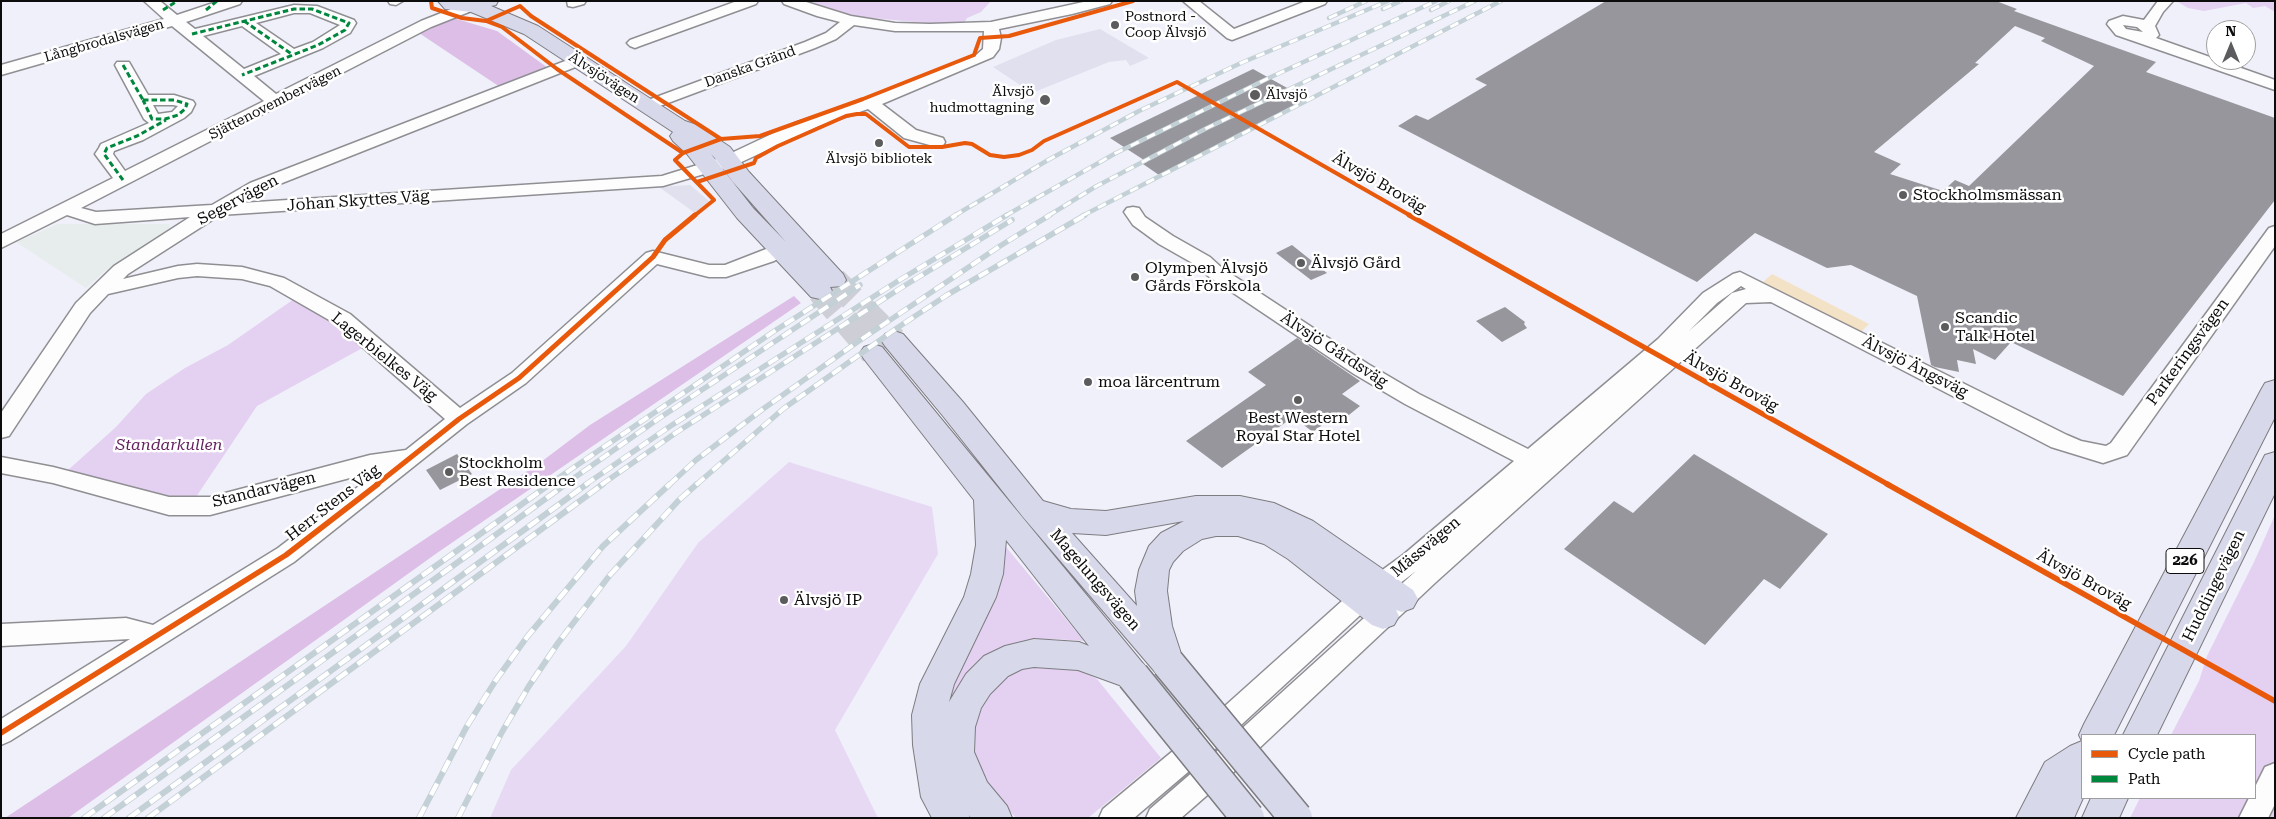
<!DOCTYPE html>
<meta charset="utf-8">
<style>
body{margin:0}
#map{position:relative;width:2276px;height:819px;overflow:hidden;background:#f0f0fa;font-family:"Roboto Serif",serif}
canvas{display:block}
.frame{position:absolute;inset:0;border:2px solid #0c0c0c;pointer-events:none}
.legend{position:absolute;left:2081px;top:734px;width:175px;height:65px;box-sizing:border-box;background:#fff;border:1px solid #9e9e9e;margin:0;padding:6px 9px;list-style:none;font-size:15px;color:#0c0c0c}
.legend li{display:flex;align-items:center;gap:10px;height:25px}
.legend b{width:25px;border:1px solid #9e9e9e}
.north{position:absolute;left:2206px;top:20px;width:50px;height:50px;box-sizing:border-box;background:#fff;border:1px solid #9e9e9e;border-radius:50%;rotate:0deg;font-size:14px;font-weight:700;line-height:20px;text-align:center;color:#0c0c0c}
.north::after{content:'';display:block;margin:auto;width:18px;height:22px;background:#5c5c5f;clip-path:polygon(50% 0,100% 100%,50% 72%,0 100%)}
</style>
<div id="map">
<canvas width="2276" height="819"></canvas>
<div class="frame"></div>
<ul class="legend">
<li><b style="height:6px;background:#e8590c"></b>Cycle path</li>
<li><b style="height:6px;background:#00873e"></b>Path</li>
</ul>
<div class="north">N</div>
</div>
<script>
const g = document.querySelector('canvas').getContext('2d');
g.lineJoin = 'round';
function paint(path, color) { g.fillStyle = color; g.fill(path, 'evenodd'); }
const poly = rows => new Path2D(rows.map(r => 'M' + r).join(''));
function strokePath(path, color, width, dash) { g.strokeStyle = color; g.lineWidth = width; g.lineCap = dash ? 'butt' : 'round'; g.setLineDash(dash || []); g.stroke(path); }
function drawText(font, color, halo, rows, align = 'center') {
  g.font = font + ' "Roboto Serif",serif'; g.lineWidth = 5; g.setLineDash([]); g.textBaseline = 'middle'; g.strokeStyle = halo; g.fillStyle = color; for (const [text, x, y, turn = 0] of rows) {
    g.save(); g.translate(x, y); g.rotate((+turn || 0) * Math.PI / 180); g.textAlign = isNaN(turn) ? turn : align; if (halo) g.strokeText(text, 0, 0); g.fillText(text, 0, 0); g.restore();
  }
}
paint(poly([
 [58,224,169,224,171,230,104,272,86,288,16,242]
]), '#e7edec');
paint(poly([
 [806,1,991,1,981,12,967,18,964,23,936,24,852,16],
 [2275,1,2275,12,2265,6,2253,8,2246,3,2204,11,2188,8,2178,2],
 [294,299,336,324,366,346,257,406,194,500,168,500,67,471,116,427,146,394,185,368,228,345],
 [2275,515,2275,818,2130,818,2140,798,2255,798,2255,735,2171,735,2199,681,2207,656,2254,562],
 [1001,541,1084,641,1054,639,1019,645,957,696,948,694],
 [1028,665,1074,667,1097,679,1161,758,1088,818,1016,818,999,799,976,763,971,733,979,706,995,684,1011,673]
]), '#e4d0f0');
paint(poly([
 [450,17,497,31,548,68,500,87,419,33],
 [794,296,801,303,437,553,68,818,5,818,541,462,590,425]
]), '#dcbee7');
paint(poly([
 [789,462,932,507,938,554,835,730,878,818,490,818,511,770,626,646,698,543]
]), '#e7d9f4');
paint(poly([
 [1100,29,1149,58,1130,66,1126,60,1109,62,1032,93,993,67,1056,40],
 [690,185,709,201,695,213,659,187]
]), '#e0e0ee');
paint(poly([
 [1772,274,1869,324,1860,333,1763,282]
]), '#f4e2c7');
paint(poly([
 [1606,1,1996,1,2017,9,2014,11,2156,62,2146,72,2275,118,2275,200,2123,396,2011,342,1995,360,1973,349,1976,364,1957,360,1959,372,1935,367,1931,365,1917,296,1851,265,1827,268,1755,233,1697,282,1398,126,1416,115,1428,120,1487,85,1475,79],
 [2015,26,2045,38,2041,41,2094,66,1969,186,1955,180,1943,191,1890,174,1901,164,1874,152,1979,64,1975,63],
 [1253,69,1307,99,1159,175,1143,164,1147,162,1110,138],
 [1292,245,1327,273,1311,280,1276,253],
 [1505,307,1525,322,1524,324,1527,328,1502,342,1476,321],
 [1297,338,1360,381,1342,394,1360,406,1344,419,1337,414,1313,432,1293,417,1222,468,1186,441,1266,385,1248,372],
 [457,454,472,474,440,490,426,470],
 [1694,454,1828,534,1780,589,1764,579,1705,645,1564,549,1614,501,1633,513]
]), '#96969c');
strokePath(poly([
 [834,280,894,340],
 [820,291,873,353]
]), '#ceced6', 26, [26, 13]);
const minor = poly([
 [144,1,160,1,177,15,219,1,242,1,240,4,186,22,195,29,294,5,317,6,354,20,356,23,350,33,323,48,254,76,276,94,421,21,464,4,474,4,476,7,474,10,431,27,81,208,96,212,212,205,250,183,578,56,583,58,586,61,583,64,262,191,241,203,662,176,723,157,795,123,864,100,975,56,983,49,984,31,895,31,854,25,836,39,815,48,652,109,640,109,638,106,640,103,805,42,826,33,840,22,817,16,784,4,782,1,803,1,851,16,895,23,930,24,991,22,1088,1,1112,1,1110,4,1072,14,999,29,1001,38,999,49,993,57,882,104,916,130,943,138,945,142,943,146,937,147,904,138,868,109,819,126,735,165,663,186,220,215,128,274,123,279,178,266,197,264,242,267,284,278,350,314,460,408,512,373,646,253,653,251,709,265,725,265,779,244,786,246,788,250,786,254,774,261,726,277,709,277,657,264,526,383,467,424,294,562,10,741,1,745,1,719,130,639,1,646,1,624,126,618,153,625,278,548,380,470,210,515,169,515,53,483,1,473,1,457,53,467,169,497,210,497,370,455,406,450,445,419,336,324,270,286,242,279,197,276,178,278,108,294,90,313,9,436,1,438,1,413,76,303,114,266,190,217,95,224,67,215,1,248,1,234,113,178,95,154,99,148,101,144,149,123,144,119,115,65,117,62,129,62,148,95,174,95,193,101,195,104,191,112,184,118,143,140,114,151,113,154,125,171,264,101,172,26,1,75,1,65,164,19,144,1],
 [294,13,310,13,340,25,313,42,294,49,256,23,294,13],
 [242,26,281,54,244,69,203,36,242,26],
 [153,105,173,105,178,106,172,112,158,114,153,105],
 [388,1,403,1,396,5,390,4,388,1],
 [567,1,586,1,584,4,573,7,568,6,567,1],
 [737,1,758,1,756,4,640,46,635,48,630,46,627,43,630,40,737,1],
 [1183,1,1199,1,1234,29,1306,1,1327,1,1325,4,1232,40,1227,38,1183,1],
 [2158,1,2173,1,2163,12,2155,26,2159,35,2156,38,2275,80,2275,90,2116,35,2107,24,2109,21,2123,16,2144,20,2158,1],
 [2123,25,2137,27,2143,32,2126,29,2123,25],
 [1133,207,1139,208,1145,217,1173,236,1210,257,1222,268,1368,364,1419,394,1528,449,1658,339,1703,293,1733,274,1740,272,2067,435,2081,441,2106,446,2111,443,2269,228,2275,226,2275,246,2127,455,2103,463,2051,447,1771,302,1746,303,1436,582,1236,770,1181,818,1146,818,1150,809,1216,752,1416,571,1370,606,1215,749,1134,818,1099,818,1103,809,1197,731,1352,592,1403,555,1514,461,1405,404,1354,374,1208,276,1196,265,1159,244,1133,225,1124,212,1127,208,1133,207],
 [1741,286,1746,289,1732,293,1689,331,1717,303,1741,286],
 [2275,763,2275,804,2268,818,2239,818,2249,798,2255,798,2255,787,2265,767,2275,763]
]);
const major = poly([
 [438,1,498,1,496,5,491,6,538,26,685,121,697,125,730,147,749,172,843,274,846,280,843,286,830,287,832,291,829,297,820,299,811,297,737,218,687,154,673,141,670,136,673,132,524,34,471,12,445,9,438,1],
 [711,154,714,157,733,182,786,242,753,208,711,154],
 [894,331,903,334,963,402,1043,501,1071,509,1106,511,1196,496,1240,496,1274,503,1313,521,1413,590,1418,599,1413,608,1402,612,1396,610,1399,616,1394,625,1383,629,1372,625,1288,559,1264,544,1238,536,1216,536,1202,539,1183,551,1173,562,1169,570,1167,591,1172,626,1184,663,1180,673,1168,677,1156,673,1023,517,943,416,885,346,881,340,885,334,894,331],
 [1184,521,1161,533,1149,546,1139,570,1135,591,1137,606,1072,533,1106,535,1184,521],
 [873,344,882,347,1145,666,1150,676,1145,686,1133,690,1078,670,1034,667,1022,669,1008,676,990,694,981,708,975,727,974,752,987,782,1007,806,1012,818,971,818,969,815,970,818,932,818,921,797,913,745,912,715,920,684,964,597,971,574,976,545,974,500,864,359,860,353,864,347,873,344],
 [1006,540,1089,646,1079,642,1034,639,1005,646,984,656,966,674,949,702,954,684,996,597,1003,574,1006,540],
 [2275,380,2275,417,2114,735,2082,735,2083,798,2074,818,2016,818,2045,762,2070,746,2082,741,2079,735,2084,724,2261,390,2265,383,2275,380],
 [2275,452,2275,493,2157,735,2123,735,2261,463,2265,455,2275,452],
 [2091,798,2128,798,2119,818,2082,818,2091,798]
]);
strokePath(minor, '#8f8f93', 3);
strokePath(major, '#7c7c80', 2);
paint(minor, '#fdfdfe');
paint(major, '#d8d8eb');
const railFar2 = poly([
 [1383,9,1401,1],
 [1431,10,1449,1],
 [1329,18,1366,1],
 [954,216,1048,160,1139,111,1241,63,1388,1],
 [1005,216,1116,153,1271,77,1436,1],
 [1048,216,1095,187,1207,128,1475,1],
 [1082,216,1501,1]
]);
const railFar1 = poly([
 [548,485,776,330,956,215],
 [564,485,658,419,860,285],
 [585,485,669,427,898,281,1007,215],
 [601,485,677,432,904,286,1012,220],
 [669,485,696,460,763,409,856,343,1000,246,1050,215],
 [696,485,783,409,897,328,947,295,1085,215]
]);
const rail = poly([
 [84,818,550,484],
 [104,818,566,484],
 [129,818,587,484],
 [148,818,603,484],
 [419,818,467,726,496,680,527,637,603,546,670,484],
 [458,818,502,732,529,686,558,643,610,575,679,500,697,484]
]);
strokePath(railFar2, '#c3d1d6', 4.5);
strokePath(railFar1, '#c3d1d6', 5.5);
strokePath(rail, '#c3d1d6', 6);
strokePath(railFar2, '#fff', 3, [9]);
strokePath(railFar1, '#fff', 4, [11]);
strokePath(rail, '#fff', 4.5, [13]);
const majorBridge = poly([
 [1168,663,1296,818],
 [1133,676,1248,818]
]);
strokePath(majorBridge, '#7c7c80', 35, []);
strokePath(majorBridge, '#d8d8eb', 32);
strokePath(poly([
 [163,10,177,1],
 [206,10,217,1],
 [244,21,293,55],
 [192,34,294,9,312,9,349,23,345,30,318,45,242,75],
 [123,65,143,100],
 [143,100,174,100,187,104,185,109,178,115,165,119,152,119,143,100],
 [123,180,104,154,107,148,137,136,166,120]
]), '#00873e', 3, [5.5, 3]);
strokePath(poly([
 [431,1,432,8,462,18,486,21,520,6,531,16,721,139],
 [486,21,502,27,557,69,683,153],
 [697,182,754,163,756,158,778,146,846,116,857,114,866,114,909,147,942,147,965,143,972,144,990,155,1004,157,1019,155,1032,150,1044,141,1177,82,1411,216],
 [694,216,714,200,675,160,683,153,721,139,760,136,863,99,974,55,980,38,1009,36,1133,1]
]), '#e8590c', 4);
strokePath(poly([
 [1409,215,1889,485],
 [376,485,459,419,519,378,653,257,665,240,695,215]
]), '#e8590c', 5);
strokePath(poly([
 [1887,484,2275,701],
 [1,733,286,555,378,484]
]), '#e8590c', 5.5);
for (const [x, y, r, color] of [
 [1115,25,5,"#5c5c5f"],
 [1255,95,6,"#5c5c5f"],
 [1045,100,6,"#5c5c5f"],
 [879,143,5,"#5c5c5f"],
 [1903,195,5,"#5c5c5f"],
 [1301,263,5,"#5c5c5f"],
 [1135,277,5,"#5c5c5f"],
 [1945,327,5,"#5c5c5f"],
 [1088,382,5,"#5c5c5f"],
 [1298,400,5,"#5c5c5f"],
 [449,472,5,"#5c5c5f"],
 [784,600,5,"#5c5c5f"]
]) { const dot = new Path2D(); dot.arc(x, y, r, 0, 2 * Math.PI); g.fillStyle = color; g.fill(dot); strokePath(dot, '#fff', 2); }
drawText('14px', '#0c0c0c', '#fff', [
 ["Postnord -",1125,17],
 ["Coop Älvsjö",1125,33],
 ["Älvsjö",1034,92,"right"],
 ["hudmottagning",1034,108,"right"],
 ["Älvsjö",1266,95],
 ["Älvsjö bibliotek",879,159,"center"]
], 'left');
drawText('14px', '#0c0c0c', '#fff', [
 ["Långbrodalsvägen",104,41,-16],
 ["Danska Gränd",750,67,-20],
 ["Älvsjövägen",604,78,33],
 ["Sjättenovembervägen",275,103,-27]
]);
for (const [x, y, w] of [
 [2185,561,38]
]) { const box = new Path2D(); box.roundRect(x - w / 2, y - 12.5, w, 25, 4); g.fillStyle = '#fff'; g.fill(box); strokePath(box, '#0c0c0c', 1); }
drawText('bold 15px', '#0c0c0c', null, [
 ["226",2185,561]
]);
drawText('16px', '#0c0c0c', '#fff', [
 ["Älvsjö Broväg",1379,183,30],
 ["Segervägen",238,200,-28],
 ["Johan Skyttes Väg",358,201,-4],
 ["Älvsjö Gårdsväg",1334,350,33],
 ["Parkeringsvägen",2188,352,-54],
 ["Lagerbielkes Väg",384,357,39],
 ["Älvsjö Ängsväg",1915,367,27],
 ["Älvsjö Broväg",1731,382,29],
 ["Standarvägen",264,490,-14],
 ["Herr Stens Väg",333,503,-38],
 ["Mässvägen",1426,547,-40],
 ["Magelungsvägen",1095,580,49],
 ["Älvsjö Broväg",2084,580,29],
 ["Huddingevägen",2214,586,-64]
]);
drawText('16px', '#0c0c0c', '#fff', [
 ["Stockholmsmässan",1913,195],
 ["Älvsjö Gård",1311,263],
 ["Olympen Älvsjö",1145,268],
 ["Gårds Förskola",1145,286],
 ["Scandic",1955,318],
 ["Talk Hotel",1955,336],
 ["moa lärcentrum",1098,382],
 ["Best Western",1298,418,"center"],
 ["Royal Star Hotel",1298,436,"center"],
 ["Stockholm",459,463],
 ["Best Residence",459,481],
 ["Älvsjö IP",794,600]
], 'left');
drawText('italic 16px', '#621e5e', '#fff', [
 ["Standarkullen",169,445]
]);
</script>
